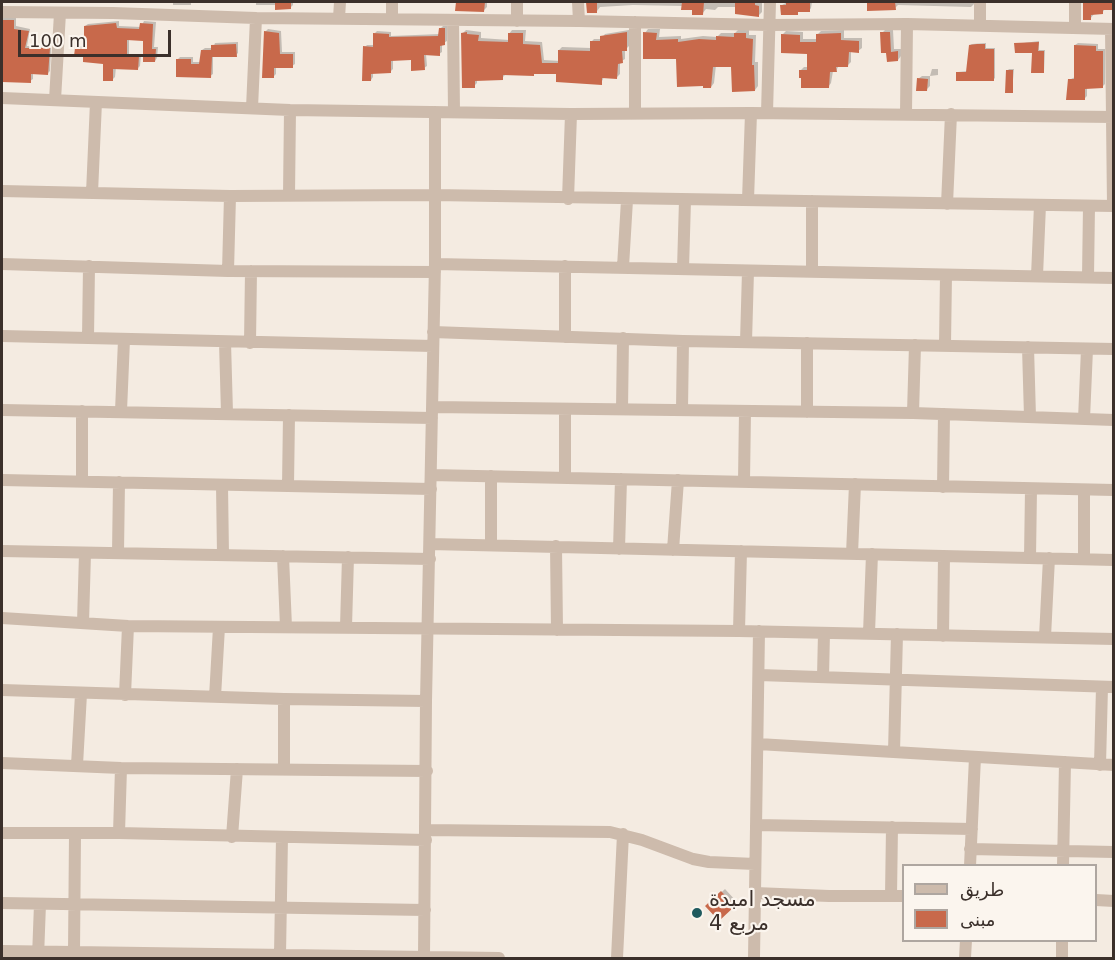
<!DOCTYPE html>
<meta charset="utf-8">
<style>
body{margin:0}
#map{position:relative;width:1115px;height:960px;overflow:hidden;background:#f4ebe1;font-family:"DejaVu Sans","Noto Naskh Arabic",sans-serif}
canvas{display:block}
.frame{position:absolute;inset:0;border:3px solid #3b302b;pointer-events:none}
.legend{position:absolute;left:902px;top:864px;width:195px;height:78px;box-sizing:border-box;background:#fbf5ee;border:2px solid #aea6a0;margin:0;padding:8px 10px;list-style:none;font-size:18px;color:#3b302b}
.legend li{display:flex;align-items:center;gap:12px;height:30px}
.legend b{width:30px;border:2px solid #aea6a0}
.scale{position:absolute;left:18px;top:30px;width:153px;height:27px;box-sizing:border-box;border:3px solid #3b302b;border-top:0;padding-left:8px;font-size:18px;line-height:21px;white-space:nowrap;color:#3b302b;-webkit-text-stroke:4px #fbf5ee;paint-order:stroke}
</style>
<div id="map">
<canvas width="1115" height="960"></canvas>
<div class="frame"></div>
<ul class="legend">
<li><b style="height:8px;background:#cdbbac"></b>طريق</li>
<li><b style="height:16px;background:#c8694b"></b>مبنى</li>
</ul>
<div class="scale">100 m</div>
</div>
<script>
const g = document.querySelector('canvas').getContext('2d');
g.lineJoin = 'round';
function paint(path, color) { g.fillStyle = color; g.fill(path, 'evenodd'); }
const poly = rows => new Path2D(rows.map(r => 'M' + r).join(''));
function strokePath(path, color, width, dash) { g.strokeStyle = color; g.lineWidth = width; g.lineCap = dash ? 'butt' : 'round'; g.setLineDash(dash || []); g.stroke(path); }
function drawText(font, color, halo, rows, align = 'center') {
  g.font = font + ' "DejaVu Sans","Noto Naskh Arabic",sans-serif'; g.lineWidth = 4.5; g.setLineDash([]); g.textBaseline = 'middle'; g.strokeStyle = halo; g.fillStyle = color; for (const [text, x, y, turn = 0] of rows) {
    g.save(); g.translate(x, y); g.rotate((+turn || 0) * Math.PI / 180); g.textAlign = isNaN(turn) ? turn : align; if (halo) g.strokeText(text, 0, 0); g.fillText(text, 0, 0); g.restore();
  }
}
paint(poly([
 [173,2,191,2,191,5,173,5],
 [256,2,293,2,293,5,290,8,276,5,256,5],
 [457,2,487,2,487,7,484,10,457,9],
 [588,2,759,2,762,3,762,12,759,15,736,7,718,7,715,10,706,9,702,14,694,9,683,6,633,5,600,7,597,11,588,11],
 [788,2,812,2,811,8,809,11,800,10,797,13,782,5],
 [868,2,975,2,975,3,971,7,898,5,895,8,868,9],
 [1085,2,1108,2,1108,5,1102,13,1094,14,1090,19,1085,19],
 [2,16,16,18,16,26,30,29,27,46,51,48,50,71,48,73,33,73,33,79,30,81,2,81],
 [119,21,119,26,141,27,144,21,156,22,154,47,158,47,157,58,155,61,145,39,129,39,129,54,141,54,140,66,138,68,116,67,115,77,113,79,105,63,85,55,76,49,79,46,86,47,85,26,88,24],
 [443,26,447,26,447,41,442,44,442,52,439,54,426,54,427,66,424,68,412,58,393,59,393,69,391,71,373,72,373,77,371,80,365,47,367,45,374,45,374,34,377,31,391,32,391,36,440,34,440,29],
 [268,29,281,31,282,52,295,52,295,64,292,66,276,66,276,74,273,77,265,32],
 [648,29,660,29,659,37,681,36,681,39,703,36,717,37,721,33,735,33,739,29,749,30,749,35,756,35,755,62,758,62,758,86,755,90,733,65,716,65,714,83,711,87,678,57,645,33],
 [466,30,481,32,481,38,509,40,509,34,512,30,526,30,525,41,542,42,544,60,560,61,559,50,562,47,591,48,591,42,594,39,601,39,605,34,629,30,629,46,625,50,625,59,620,62,620,74,617,77,604,77,601,83,558,73,506,74,502,78,477,79,477,83,474,86,463,33],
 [844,30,844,38,862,38,862,48,858,51,851,51,851,62,847,66,839,65,836,71,833,71,831,83,828,87,800,71,804,67,809,67,808,53,782,35,786,31,803,32,803,39,817,39,817,35,821,31],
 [885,30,893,30,894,49,901,49,901,56,898,60,888,60,882,33],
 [1039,41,1039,50,1045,50,1044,71,1033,51,1016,44],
 [238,42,238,53,236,55,213,56,213,74,210,76,177,60,180,57,193,57,193,62,201,62,202,50,205,48,213,48,215,43],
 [986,43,986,48,995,48,995,78,994,79,958,72,968,71,970,45,972,44],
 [1078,43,1098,44,1098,49,1105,49,1105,84,1103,86,1087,87,1087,96,1085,98,1069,80,1075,77,1075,45],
 [932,69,938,69,938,75,930,76,930,86,927,89,918,79,922,76,930,76],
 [1009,69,1014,69,1012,91,1008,70],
 [725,889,737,902,720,919,707,906]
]), '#0003');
paint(poly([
 [275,2,291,2,291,9,275,10],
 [456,2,485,2,484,12,455,11],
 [586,2,597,2,597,13,587,13],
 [682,2,704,2,703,15,692,15,692,10,681,10],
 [735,2,755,2,755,5,759,6,759,17,735,14],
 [786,2,810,2,810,12,798,12,798,15,781,15,780,5,786,5],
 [867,2,895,2,896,10,867,11],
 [1083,2,1113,2,1113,10,1103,10,1103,14,1091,15,1091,20,1083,20],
 [2,20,14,20,14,29,29,31,25,48,50,48,48,75,31,74,31,83,2,82],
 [116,23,117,28,139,29,140,23,153,24,152,49,156,49,155,62,143,62,143,41,127,40,127,56,139,56,138,70,113,69,113,81,103,81,103,64,83,62,83,57,74,56,75,48,84,49,84,26],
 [439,28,445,28,445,45,440,46,440,56,424,55,425,70,411,71,411,60,391,61,391,73,371,74,371,81,362,81,363,46,373,47,373,33,389,34,389,37,438,36],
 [264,31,279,33,280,54,293,54,293,68,274,68,274,78,262,78],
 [467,32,467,34,479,35,478,41,508,42,508,33,523,33,523,44,540,45,542,63,558,63,558,50,590,51,590,41,600,41,600,36,627,32,627,51,622,51,623,63,618,64,617,79,602,78,602,85,556,82,556,74,534,74,534,76,503,75,503,80,475,81,475,88,462,88,461,33],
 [643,32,657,33,656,40,678,39,678,42,699,39,716,40,716,36,734,37,734,33,746,33,746,38,753,39,752,65,754,65,755,91,732,92,731,67,713,67,711,88,703,88,703,86,677,87,676,59,643,59],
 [880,32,890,32,891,52,898,51,898,61,887,62,886,53,881,53],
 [841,33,841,40,859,41,859,53,849,52,848,67,836,67,837,72,830,72,829,88,801,88,801,78,799,78,799,70,807,70,807,54,781,53,781,34,800,35,800,42,816,42,816,34],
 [1039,42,1038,51,1044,51,1044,73,1031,73,1032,53,1015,53,1014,43],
 [236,44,237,57,212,57,211,78,176,77,176,59,191,59,191,64,199,64,201,50,211,50,211,45],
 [977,44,985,44,985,49,994,49,994,81,956,81,956,72,966,72,969,45],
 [1074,45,1096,46,1096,51,1103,51,1103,88,1085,89,1085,100,1066,100,1068,79,1074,79],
 [1006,70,1013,70,1013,93,1005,93],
 [917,78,928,79,927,91,916,91],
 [721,891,735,906,719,921,705,906]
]), '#c8694b');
strokePath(poly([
 [578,2,579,21],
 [2,12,113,13,256,18,579,21,769,25,907,24,1114,29],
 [339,18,340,2],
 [392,19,392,2],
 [453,20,454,112],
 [517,21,517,2],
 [635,22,635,113],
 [980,25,980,2],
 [1075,28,1075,2],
 [1111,29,1113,206],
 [2,98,290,110,571,114,751,113,1114,117],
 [55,100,60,13],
 [252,108,256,18],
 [767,113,770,2],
 [906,114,907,24],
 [2,191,230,196,434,195,1114,206],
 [92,193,96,102],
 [289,195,290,110],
 [568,199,571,114],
 [748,200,751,113],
 [812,201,812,272],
 [947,204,951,114],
 [2,264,228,271,435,272],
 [435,264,1114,278],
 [623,267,627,200],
 [683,269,685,200],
 [228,271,230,196],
 [1037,276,1040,205],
 [1088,277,1089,206],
 [433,332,683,341,1114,349],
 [2,336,433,346],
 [565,337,565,266],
 [88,338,89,266],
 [225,342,227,413],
 [746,342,748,271],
 [250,343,251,271],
 [807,343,807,412],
 [945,345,946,275],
 [1028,347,1030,417],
 [433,407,913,413,1114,420],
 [565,409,565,477],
 [622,409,623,338],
 [682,409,683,341],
 [2,410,432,418],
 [82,411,82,481],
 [121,411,124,340],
 [913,413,915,345],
 [1084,419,1087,349],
 [431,475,1114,490],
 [491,476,491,544],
 [2,480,431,489],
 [744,481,745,411],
 [222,485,223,555],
 [288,486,289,415],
 [943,487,944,414],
 [430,544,1114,560],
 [556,546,557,630],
 [619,549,621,479],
 [673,550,678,480],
 [2,551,430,559],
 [118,553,119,482],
 [852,554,855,484],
 [283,556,286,627],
 [1030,558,1031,489],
 [1084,559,1084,490],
 [2,618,128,626,739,631,1114,639],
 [83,623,85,553],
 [346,627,348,557],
 [739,631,741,551],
 [869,633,872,554],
 [943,636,944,556],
 [1045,637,1049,558],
 [759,675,1114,687],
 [823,677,824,633],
 [2,690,284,699,426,701],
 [125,695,128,626],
 [215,697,219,627],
 [758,744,1114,765],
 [894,752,897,634],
 [2,763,121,768,427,771],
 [77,765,81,694],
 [1100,765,1102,687],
 [284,769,284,699],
 [756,825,972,829],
 [426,830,610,832,642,840,693,859,709,862,755,864],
 [2,833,119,833,426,840],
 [119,833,121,768],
 [232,837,237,769],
 [970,849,1114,852],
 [970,866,975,757],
 [1063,866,1065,762],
 [755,893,829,896,904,896],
 [891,896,892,827],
 [1096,900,1114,901],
 [2,903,425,910],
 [1062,940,1062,958],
 [2,951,499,958],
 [74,952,75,834],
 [280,955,282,837],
 [38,957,40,904],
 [424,957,426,701,435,264,435,112],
 [617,958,623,834],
 [754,958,759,631],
 [965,958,966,940]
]), '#cdbbac', 12);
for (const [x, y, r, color] of [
 [697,913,6,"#1f5a5e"]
]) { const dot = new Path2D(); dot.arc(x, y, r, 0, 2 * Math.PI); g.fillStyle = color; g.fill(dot); strokePath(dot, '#fbf5ee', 2); }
drawText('21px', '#3b302b', '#fbf5ee', [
 ["مسجد امبدة",709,901],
 ["مربع 4",709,925]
], 'left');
</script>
